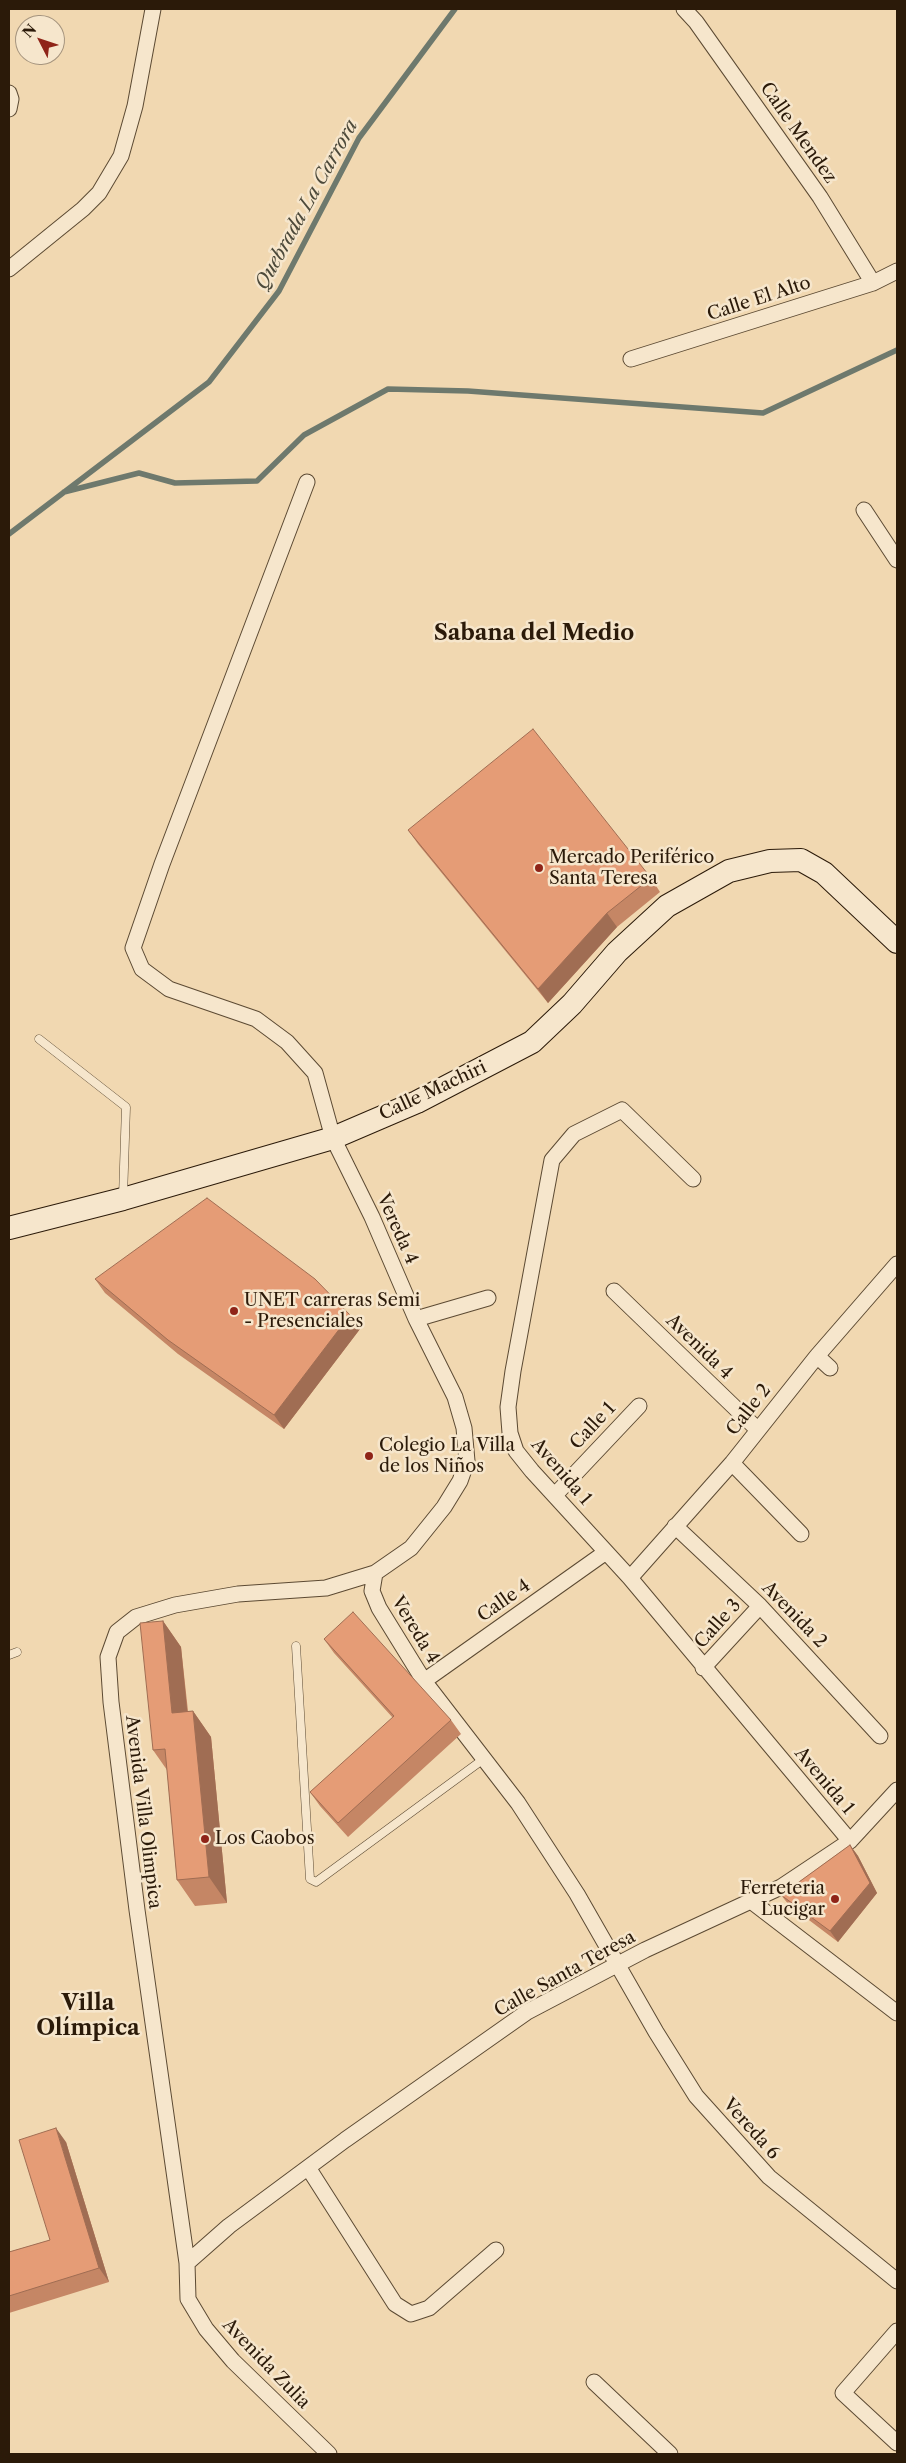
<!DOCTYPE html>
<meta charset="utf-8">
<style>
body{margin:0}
#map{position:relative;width:906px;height:2463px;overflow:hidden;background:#f1d8b1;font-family:"Libre Caslon Text",serif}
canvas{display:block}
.frame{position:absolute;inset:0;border:10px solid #2b1a09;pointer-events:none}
.north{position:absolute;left:15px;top:15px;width:50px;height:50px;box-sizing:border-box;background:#f6e6cc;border:1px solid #a5947e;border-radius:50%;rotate:311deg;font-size:14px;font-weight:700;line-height:20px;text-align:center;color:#2b1a09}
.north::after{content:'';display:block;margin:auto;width:18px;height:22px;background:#8f2418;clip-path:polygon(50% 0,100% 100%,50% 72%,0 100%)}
</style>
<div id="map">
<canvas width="906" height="2463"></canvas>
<div class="frame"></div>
<div class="north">N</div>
</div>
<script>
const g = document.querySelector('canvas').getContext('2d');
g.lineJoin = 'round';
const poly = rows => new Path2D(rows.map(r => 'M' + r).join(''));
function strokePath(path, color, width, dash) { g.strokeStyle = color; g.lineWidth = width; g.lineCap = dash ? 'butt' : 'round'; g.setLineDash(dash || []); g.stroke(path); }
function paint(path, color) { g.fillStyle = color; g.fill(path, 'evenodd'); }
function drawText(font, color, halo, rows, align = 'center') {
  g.font = font + ' "Libre Caslon Text",serif'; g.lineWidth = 5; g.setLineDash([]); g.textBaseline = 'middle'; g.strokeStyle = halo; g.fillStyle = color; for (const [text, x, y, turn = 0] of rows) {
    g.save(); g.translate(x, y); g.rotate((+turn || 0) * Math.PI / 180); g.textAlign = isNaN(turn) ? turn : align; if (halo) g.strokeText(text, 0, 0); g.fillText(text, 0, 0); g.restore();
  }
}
strokePath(poly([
 [64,492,139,473,175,483,257,481,304,435,388,389,468,391,763,413,897,350],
 [9,534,209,382,279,291,359,138,455,9]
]), '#6e796d', 5.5);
const lane = poly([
 [39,1039,126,1107,123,1197],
 [296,1646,310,1879,316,1882,485,1758],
 [9,1655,17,1652]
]);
const street = poly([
 [684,9,696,22,820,197,873,283],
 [9,93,11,99,9,109],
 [9,269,83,209,99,193,121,156,135,106,153,9],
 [631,359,873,283,897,271],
 [307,482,162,864,133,948,142,969,169,989,256,1019,287,1042,315,1073,333,1138,372,1217,416,1319,455,1397,464,1428,467,1461,460,1481,444,1507,411,1548,375,1573,326,1588,238,1594,175,1605,136,1617,117,1632,108,1657,111,1702,137,1910,187,2263,188,2299,206,2329,233,2361,329,2454],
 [864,510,897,560],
 [693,1179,622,1110,574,1134,552,1160,513,1371,508,1407,510,1433,516,1451,532,1471,630,1578,850,1841],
 [614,1291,757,1429],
 [416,1319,488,1298],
 [817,1356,830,1368],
 [732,1463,801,1534],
 [555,1495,639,1406],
 [675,1526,760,1606,880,1736],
 [375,1573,372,1591,379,1608,424,1681,518,1803,577,1894,656,2032,696,2096,769,2177,897,2281],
 [630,1578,732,1463,817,1356,897,1264],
 [703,1668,760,1606],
 [424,1681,606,1552],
 [751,1901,897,2013],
 [309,2169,395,2304,411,2314,429,2308,496,2250],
 [187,2263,229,2226,345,2140,527,2012,645,1950,781,1887,850,1841,897,1790],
 [897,2331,843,2393,897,2443],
 [594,2382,670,2454]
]);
const secondary = poly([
 [9,1228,123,1199,333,1138,417,1102,532,1042,572,1004,617,952,667,906,729,871,770,861,801,860,824,873,897,942]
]);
strokePath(lane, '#5c4a33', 9);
strokePath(street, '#5c4a33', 17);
strokePath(secondary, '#2b1a09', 24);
strokePath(lane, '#f6e6cc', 8);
strokePath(street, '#f6e6cc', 15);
strokePath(secondary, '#f6e6cc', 22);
paint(poly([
 [408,830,651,878,660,892,617,927,548,1003,418,844],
 [95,1279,360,1329,284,1429,178,1354,105,1293],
 [163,1621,181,1647,188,1711,193,1711,211,1737,227,1903,195,1906,177,1880,167,1770,153,1750],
 [324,1639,451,1720,461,1734,348,1837,320,1806,310,1792,393,1718,334,1653],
 [850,1845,858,1856,877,1893,838,1942,789,1905,781,1895],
 [66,2142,109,2282,9,2313,9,2252,50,2240]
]), '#c58665');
paint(poly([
 [607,913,617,927,548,1003,538,989],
 [350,1315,360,1329,284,1429,274,1415],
 [163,1621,181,1647,190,1739,172,1713],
 [193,1711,211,1737,227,1903,209,1877],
 [850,1845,858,1856,877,1893,838,1942,830,1931],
 [56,2128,66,2142,109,2282,99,2268]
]), '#a06d53');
const building = poly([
 [533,729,651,878,607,913,538,989,408,830,533,729],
 [207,1198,315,1279,350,1315,274,1415,168,1340,95,1279,207,1198],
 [353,1612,451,1720,338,1823,310,1792,394,1716,324,1639,353,1612],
 [163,1621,172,1713,193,1711,209,1877,177,1880,165,1749,153,1750,140,1623,163,1621],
 [850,1845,870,1883,830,1931,781,1895,850,1845],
 [56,2128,99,2268,9,2296,9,2252,50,2240,19,2140,56,2128]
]);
paint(building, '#e59c76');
strokePath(building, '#a06d53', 1);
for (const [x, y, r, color] of [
 [539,868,5,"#8f2418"],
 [234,1311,5,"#8f2418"],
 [369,1456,5,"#8f2418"],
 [205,1839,5,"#8f2418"],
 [835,1899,5,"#8f2418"]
]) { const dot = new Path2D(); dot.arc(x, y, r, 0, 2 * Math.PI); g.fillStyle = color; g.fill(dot); strokePath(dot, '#f6e6cc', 2); }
drawText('18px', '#2b1a09', '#f6e6cc', [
 ["Calle Mendez",798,133,55],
 ["Calle El Alto",759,299,-18],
 ["Calle Machiri",433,1091,-25],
 ["Vereda 4",397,1229,66],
 ["Avenida 4",699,1347,44],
 ["Calle 2",749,1410,-52],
 ["Calle 1",593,1426,-47],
 ["Avenida 1",561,1472,49],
 ["Calle 4",504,1601,-35],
 ["Avenida 2",794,1615,46],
 ["Calle 3",718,1624,-48],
 ["Vereda 4",415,1630,59],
 ["Avenida 1",824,1781,50],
 ["Avenida Villa Olimpica",143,1812,83],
 ["Calle Santa Teresa",565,1974,-29],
 ["Vereda 6",751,2129,48],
 ["Avenida Zulia",266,2364,46]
]);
drawText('18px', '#2b1a09', '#f6e6cc', [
 ["Mercado Periférico",549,858],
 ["Santa Teresa",549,879],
 ["UNET carreras Semi",244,1301],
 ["- Presenciales",244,1322],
 ["Colegio La Villa",379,1446],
 ["de los Niños",379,1467],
 ["Los Caobos",215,1839],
 ["Ferreteria",825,1889,"right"],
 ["Lucigar",825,1910,"right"]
], 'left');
drawText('italic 19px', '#4d4a3b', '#f6e6cc', [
 ["Quebrada La Carrora",307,205,-61]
]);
drawText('bold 22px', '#2b1a09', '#f6e6cc', [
 ["Sabana del Medio",534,634],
 ["Villa",88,2004],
 ["Olímpica",88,2029]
]);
</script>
